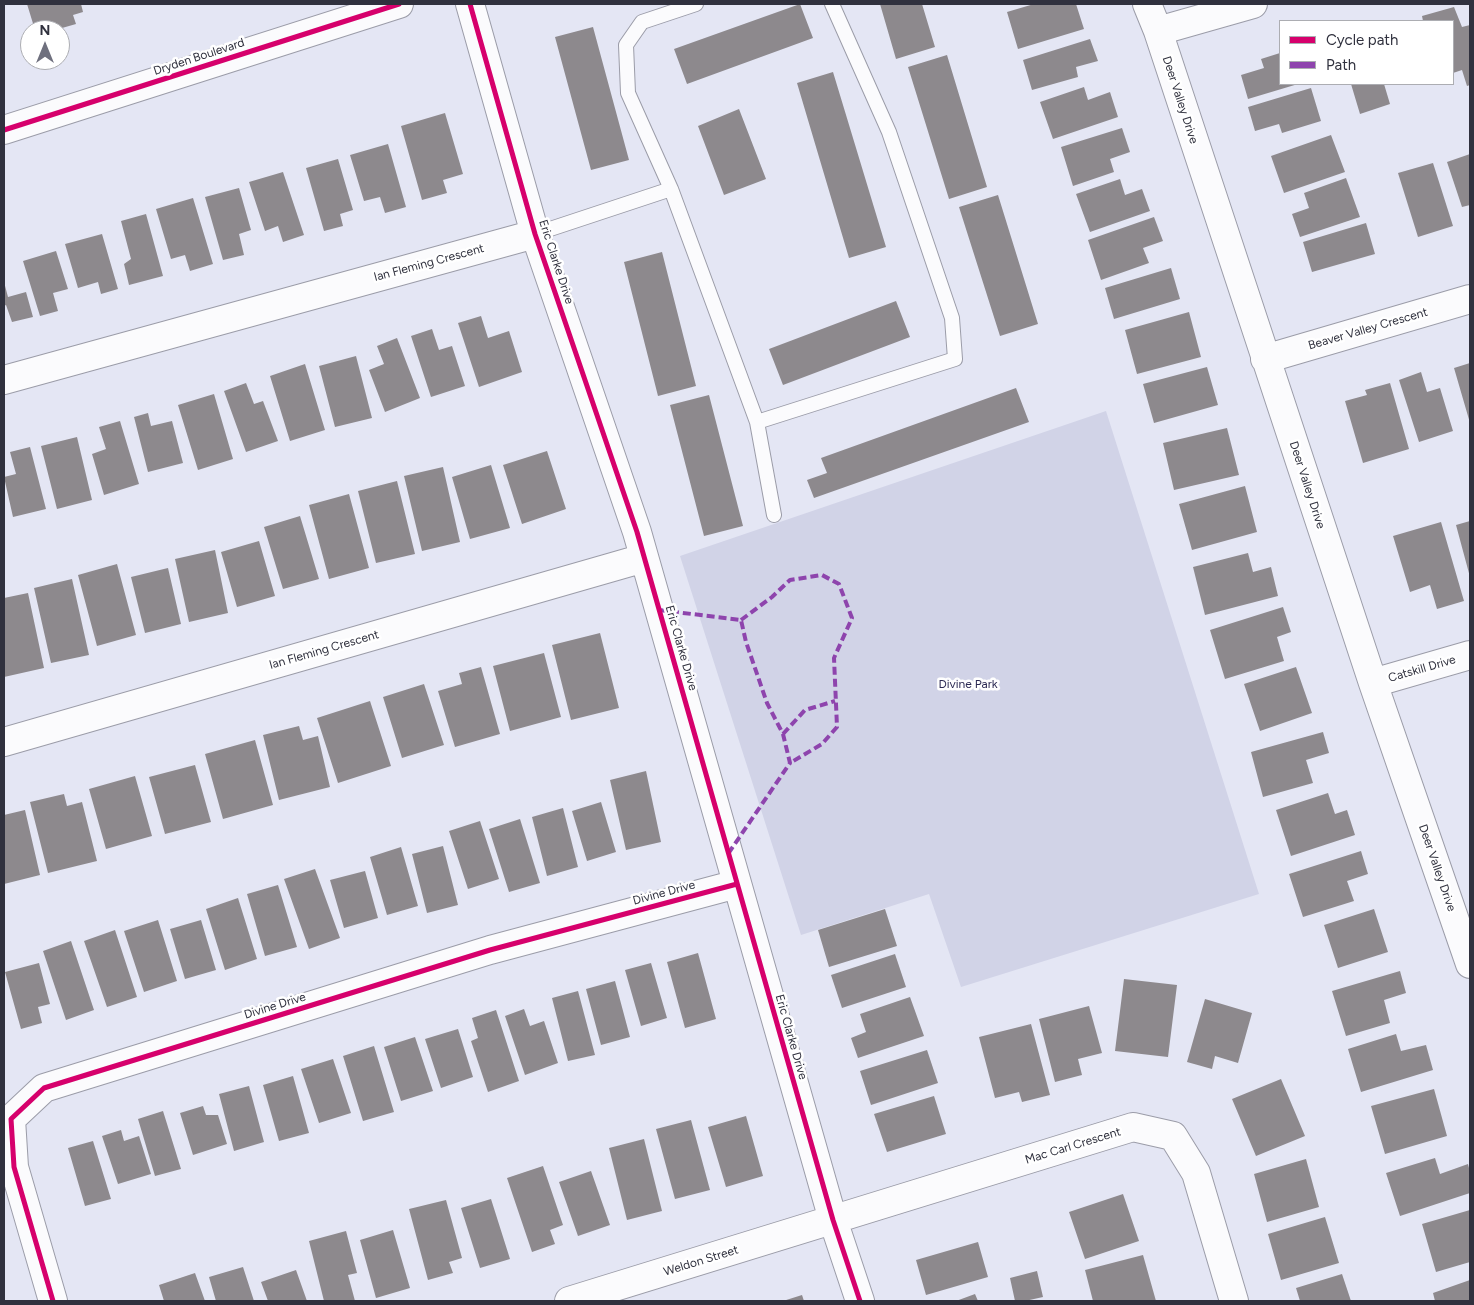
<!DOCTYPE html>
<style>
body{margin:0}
#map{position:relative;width:1474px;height:1305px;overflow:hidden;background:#e4e6f4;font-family:Figtree,sans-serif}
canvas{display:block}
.frame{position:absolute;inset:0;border:5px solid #30313e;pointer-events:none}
.legend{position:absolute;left:1279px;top:20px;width:175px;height:65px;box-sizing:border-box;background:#fff;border:1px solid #acadb2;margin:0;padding:6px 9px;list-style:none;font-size:15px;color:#30313e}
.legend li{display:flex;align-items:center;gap:10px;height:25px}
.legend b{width:25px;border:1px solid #acadb2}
.north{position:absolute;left:20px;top:20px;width:50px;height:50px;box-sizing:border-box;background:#fff;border:1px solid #acadb2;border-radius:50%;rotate:0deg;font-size:14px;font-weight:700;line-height:20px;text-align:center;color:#30313e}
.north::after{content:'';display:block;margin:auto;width:18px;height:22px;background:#6f707e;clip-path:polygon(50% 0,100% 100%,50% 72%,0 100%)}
</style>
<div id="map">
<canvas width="1474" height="1305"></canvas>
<div class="frame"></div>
<ul class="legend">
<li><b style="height:6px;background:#d6006c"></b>Cycle path</li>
<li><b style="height:6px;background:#8e44ad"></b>Path</li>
</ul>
<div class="north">N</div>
</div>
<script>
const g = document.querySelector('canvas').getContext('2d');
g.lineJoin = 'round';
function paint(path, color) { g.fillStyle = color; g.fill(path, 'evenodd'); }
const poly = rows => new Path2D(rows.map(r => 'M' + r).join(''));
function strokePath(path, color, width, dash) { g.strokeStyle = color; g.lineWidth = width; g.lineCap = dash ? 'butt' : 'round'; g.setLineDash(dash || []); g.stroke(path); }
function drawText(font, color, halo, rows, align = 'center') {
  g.font = font + ' Figtree,sans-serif'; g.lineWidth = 5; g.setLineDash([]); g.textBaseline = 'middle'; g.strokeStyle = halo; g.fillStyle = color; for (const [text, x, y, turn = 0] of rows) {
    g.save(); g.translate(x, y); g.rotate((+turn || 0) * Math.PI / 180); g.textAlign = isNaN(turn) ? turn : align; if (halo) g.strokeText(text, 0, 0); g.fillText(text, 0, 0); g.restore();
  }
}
paint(poly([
 [1106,411,1259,894,961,987,929,894,801,935,680,556]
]), '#d1d3e7');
paint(poly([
 [27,4,81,4,83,12,73,15,76,24,55,30,35,30],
 [800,4,813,38,687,84,674,49],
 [880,4,922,4,935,47,896,59],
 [1034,4,1061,4,1061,5,1067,4,1076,4,1084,29,1018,49,1007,12],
 [1454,7,1462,27,1470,25,1470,85,1467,86,1462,70,1453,73,1453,21,1423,21,1422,16],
 [593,27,629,160,591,170,555,37],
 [1090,39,1098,61,1076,67,1078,77,1032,90,1023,60],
 [1280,53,1280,84,1298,84,1248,99,1241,75,1264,68,1261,59],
 [947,55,987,187,949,199,908,67],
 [833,72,886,247,849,258,797,83],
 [1351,84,1384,84,1390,104,1360,114],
 [1084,87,1088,100,1110,92,1118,117,1053,139,1040,102],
 [1311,88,1321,121,1282,133,1279,124,1255,131,1248,107],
 [739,109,766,179,724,195,698,126],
 [445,113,463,174,443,180,447,193,422,200,401,126],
 [1122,128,1130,152,1110,159,1114,172,1073,186,1061,147],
 [1331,135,1345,172,1284,193,1271,156],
 [388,144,406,207,385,213,380,197,364,201,350,155],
 [1470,154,1470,205,1462,207,1447,162],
 [338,159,353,210,340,214,343,226,324,231,306,168],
 [1433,163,1453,226,1418,237,1398,173],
 [283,172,304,235,283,242,278,226,265,231,249,182],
 [1346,178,1360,217,1300,237,1292,214,1309,208,1304,193],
 [1120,179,1125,195,1142,189,1150,211,1090,232,1076,194],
 [239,188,251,230,239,234,244,255,223,260,205,197],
 [998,195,1038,324,1000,336,959,207],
 [193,198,213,264,190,271,185,255,171,259,156,209],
 [146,214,163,276,129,285,124,264,131,259,121,221],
 [1154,217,1163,241,1143,248,1149,263,1101,280,1088,240],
 [1366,223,1375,254,1312,272,1303,242],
 [102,234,118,289,101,294,98,282,78,288,65,244],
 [56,251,68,289,53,293,58,311,40,316,23,261],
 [662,252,696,386,658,396,624,262],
 [1171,268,1180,299,1114,319,1105,288],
 [4,282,8,297,26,292,33,317,12,322,6,305,4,306],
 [896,301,910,337,783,385,769,349],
 [1189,312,1201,357,1137,374,1125,330],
 [481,316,488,338,509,331,522,372,479,387,458,323],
 [432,329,439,350,452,346,465,386,431,397,411,336],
 [397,338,420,398,385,412,369,370,384,364,377,346],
 [356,356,372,418,335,427,319,366],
 [1470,363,1470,423,1454,368],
 [305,364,325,430,290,441,270,376],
 [1207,367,1218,405,1154,423,1143,384],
 [1421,372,1427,392,1440,388,1453,431,1419,442,1399,380],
 [246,383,254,404,263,401,278,441,246,452,224,391],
 [1390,383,1409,449,1363,463,1345,401,1367,395,1365,390],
 [1016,388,1029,422,814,498,807,480,827,473,821,458],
 [214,394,233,459,198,470,178,405],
 [709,395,743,526,704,536,670,405],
 [148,413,151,426,172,421,183,463,148,472,134,417],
 [120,421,139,484,104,495,92,454,106,449,99,427],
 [1227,428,1239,475,1174,490,1163,443],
 [77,437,92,500,57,509,41,446],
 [30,447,46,509,13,517,4,477,16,474,10,452],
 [547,451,566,509,522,524,503,465],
 [491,465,510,528,470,539,452,477],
 [443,467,460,542,422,551,404,476],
 [397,481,415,554,376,563,358,491],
 [1245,486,1257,532,1192,550,1179,504],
 [349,494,369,568,329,579,309,505],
 [300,516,319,579,283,589,264,527],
 [1470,521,1470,577,1456,525],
 [1441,522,1464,601,1437,609,1430,585,1410,592,1393,536],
 [259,541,275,596,237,607,221,552],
 [215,550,228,613,189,622,175,559],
 [1248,553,1253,572,1271,567,1278,596,1205,615,1193,567],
 [117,564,136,635,97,646,78,575],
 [168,568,181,624,145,633,131,577],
 [72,579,89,655,51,663,34,588],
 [28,593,44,668,4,677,4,598],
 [1283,607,1291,632,1277,637,1284,661,1225,679,1210,630],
 [600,633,619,708,571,720,552,645],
 [544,653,561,717,510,731,493,666],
 [481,667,500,734,455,747,438,691,462,684,459,673],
 [1296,667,1312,713,1260,731,1244,684],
 [424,684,444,745,402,758,383,697],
 [370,701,391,766,338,783,317,718],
 [299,726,303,740,318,736,330,787,279,800,263,735],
 [1323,732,1329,753,1306,760,1313,783,1263,797,1251,752],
 [255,740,273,805,223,819,205,754],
 [195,765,211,822,165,834,149,777],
 [646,771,661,842,626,850,610,780],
 [135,776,152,836,106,849,89,789],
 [1328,793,1335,814,1347,810,1355,835,1291,856,1276,810],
 [64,794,67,806,82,802,97,861,48,873,30,802],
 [601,802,616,852,587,861,572,811],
 [563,808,578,867,547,876,532,817],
 [25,810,40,875,4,884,4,815],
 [520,819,540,883,509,892,489,829],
 [480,821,499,879,468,889,449,831],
 [443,846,458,905,427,913,412,854],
 [401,847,418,906,387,915,370,857],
 [1361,851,1368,874,1347,881,1354,901,1303,917,1289,874],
 [315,869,340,938,309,949,284,879],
 [365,871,378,918,344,928,330,880],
 [278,885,297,947,265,956,247,894],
 [238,898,257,959,225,970,206,909],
 [885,909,897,946,829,967,818,930],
 [1374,909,1388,952,1338,968,1324,925],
 [158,920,177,981,144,992,124,931],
 [201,920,216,970,185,979,170,929],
 [115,930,137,997,107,1007,84,941],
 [71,941,94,1010,66,1020,43,951],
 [698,953,716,1019,685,1028,667,962],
 [895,954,906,987,842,1008,831,975],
 [39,963,50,1004,38,1007,42,1023,21,1029,5,972],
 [651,963,667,1018,641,1026,625,970],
 [1400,971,1406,993,1384,1000,1390,1023,1346,1036,1332,991],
 [1124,979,1177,985,1168,1057,1115,1051],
 [615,981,630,1037,601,1045,586,989],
 [578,991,595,1055,568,1061,552,998],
 [910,997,924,1036,858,1058,851,1038,866,1032,860,1014],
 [1205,999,1252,1013,1238,1063,1215,1056,1212,1069,1187,1062],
 [1089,1006,1102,1053,1078,1059,1082,1075,1055,1082,1039,1019],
 [524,1009,530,1026,544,1021,558,1063,525,1075,505,1016],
 [496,1010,519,1081,488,1092,471,1041,478,1038,472,1018],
 [1031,1024,1050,1095,1022,1102,1019,1092,995,1098,979,1037],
 [458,1029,473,1077,441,1088,425,1039],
 [1396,1034,1401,1051,1426,1045,1433,1070,1361,1092,1348,1049],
 [415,1037,433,1091,401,1101,384,1047],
 [374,1046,394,1112,363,1121,343,1056],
 [927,1050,938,1083,871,1105,860,1071],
 [333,1059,351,1113,319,1123,301,1069],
 [293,1076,309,1133,279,1141,263,1085],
 [1281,1079,1305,1136,1256,1156,1232,1099],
 [249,1086,264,1142,234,1151,219,1094],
 [1434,1089,1447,1136,1385,1154,1371,1106],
 [934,1096,946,1134,887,1152,874,1114],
 [203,1106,206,1115,218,1115,227,1144,193,1155,180,1113],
 [163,1111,181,1169,155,1176,138,1119],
 [746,1116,763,1176,726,1187,708,1127],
 [691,1120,710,1190,675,1199,656,1129],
 [121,1130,124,1141,139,1136,151,1174,118,1184,102,1136],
 [644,1139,662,1211,627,1220,609,1148],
 [93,1141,111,1199,85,1206,68,1148],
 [1435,1158,1440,1174,1468,1164,1470,1172,1470,1193,1400,1216,1386,1173],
 [1306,1159,1319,1207,1267,1222,1254,1174],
 [543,1166,563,1225,550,1230,555,1244,532,1252,507,1178],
 [591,1171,610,1225,578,1236,559,1182],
 [1123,1194,1139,1241,1085,1259,1069,1212],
 [491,1199,510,1259,480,1268,461,1208],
 [446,1200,462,1258,449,1262,453,1273,428,1280,409,1209],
 [1470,1210,1470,1262,1436,1272,1422,1224],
 [1325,1217,1339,1263,1281,1280,1268,1234],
 [393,1230,410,1288,376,1298,360,1240],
 [346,1231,357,1273,348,1275,355,1301,324,1301,309,1241],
 [978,1242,988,1277,926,1295,916,1260],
 [1143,1255,1156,1301,1093,1301,1085,1270],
 [243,1267,254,1301,216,1301,209,1277],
 [296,1270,307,1301,268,1301,261,1282],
 [1037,1271,1043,1297,1025,1301,1015,1301,1010,1278],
 [195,1273,205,1301,164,1301,159,1285],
 [1342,1274,1351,1301,1300,1301,1296,1288],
 [1470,1280,1470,1301,1435,1301,1433,1293],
 [975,1294,978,1301,956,1301],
 [802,1295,804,1301,783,1301]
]), '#8d898d');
const service = poly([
 [696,4,642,22,626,45,628,93,671,189,757,422,774,515],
 [535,234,671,189],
 [757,422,955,359,952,318,889,132,832,4]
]);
const minor = poly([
 [470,4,535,234,637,532,833,1220,860,1301],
 [1147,4,1158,31,1373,683,1470,964],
 [1158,31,1253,4],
 [1265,359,1470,299],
 [4,380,535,234],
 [1373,683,1470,655],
 [4,742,644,558],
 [53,1301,14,1167,11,1119,44,1088,490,950,737,884],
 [569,1301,1133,1127,1173,1136,1196,1173,1234,1301]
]);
const tertiary = poly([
 [4,130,399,4]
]);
strokePath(service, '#9b9ca8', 16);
strokePath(minor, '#9b9ca8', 30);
strokePath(tertiary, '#9b9ca8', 30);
strokePath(service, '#fbfbfd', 14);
strokePath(minor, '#fbfbfd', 28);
strokePath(tertiary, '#fbfbfd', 28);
strokePath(poly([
 [659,610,741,620,746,642,767,703,783,734,790,763,728,854],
 [741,620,772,597,790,580,822,575,839,584,852,618,834,658,837,727,822,744,790,763],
 [783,734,805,710,835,701]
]), '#8e44ad', 4, [8, 4]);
strokePath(poly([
 [470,4,535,234,637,532,833,1220,860,1301],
 [4,130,399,4],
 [53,1301,14,1167,11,1119,44,1088,490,950,737,884]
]), '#d6006c', 5);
drawText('12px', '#30313e', '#fff', [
 ["Dryden Boulevard",199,57,-18],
 ["Deer Valley Drive",1180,100,72],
 ["Eric Clarke Drive",556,262,72],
 ["Ian Fleming Crescent",429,263,-15],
 ["Beaver Valley Crescent",1368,329,-16],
 ["Deer Valley Drive",1307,485,72],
 ["Eric Clarke Drive",681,648,74],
 ["Ian Fleming Crescent",324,650,-16],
 ["Catskill Drive",1422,669,-16],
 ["Deer Valley Drive",1437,868,71],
 ["Divine Drive",664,893,-15],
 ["Divine Drive",275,1006,-17],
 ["Eric Clarke Drive",791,1037,74],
 ["Mac Carl Crescent",1073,1146,-17],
 ["Weldon Street",701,1261,-17]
]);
drawText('12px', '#2b2952', '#fff', [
 ["Divine Park",968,684]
]);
</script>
